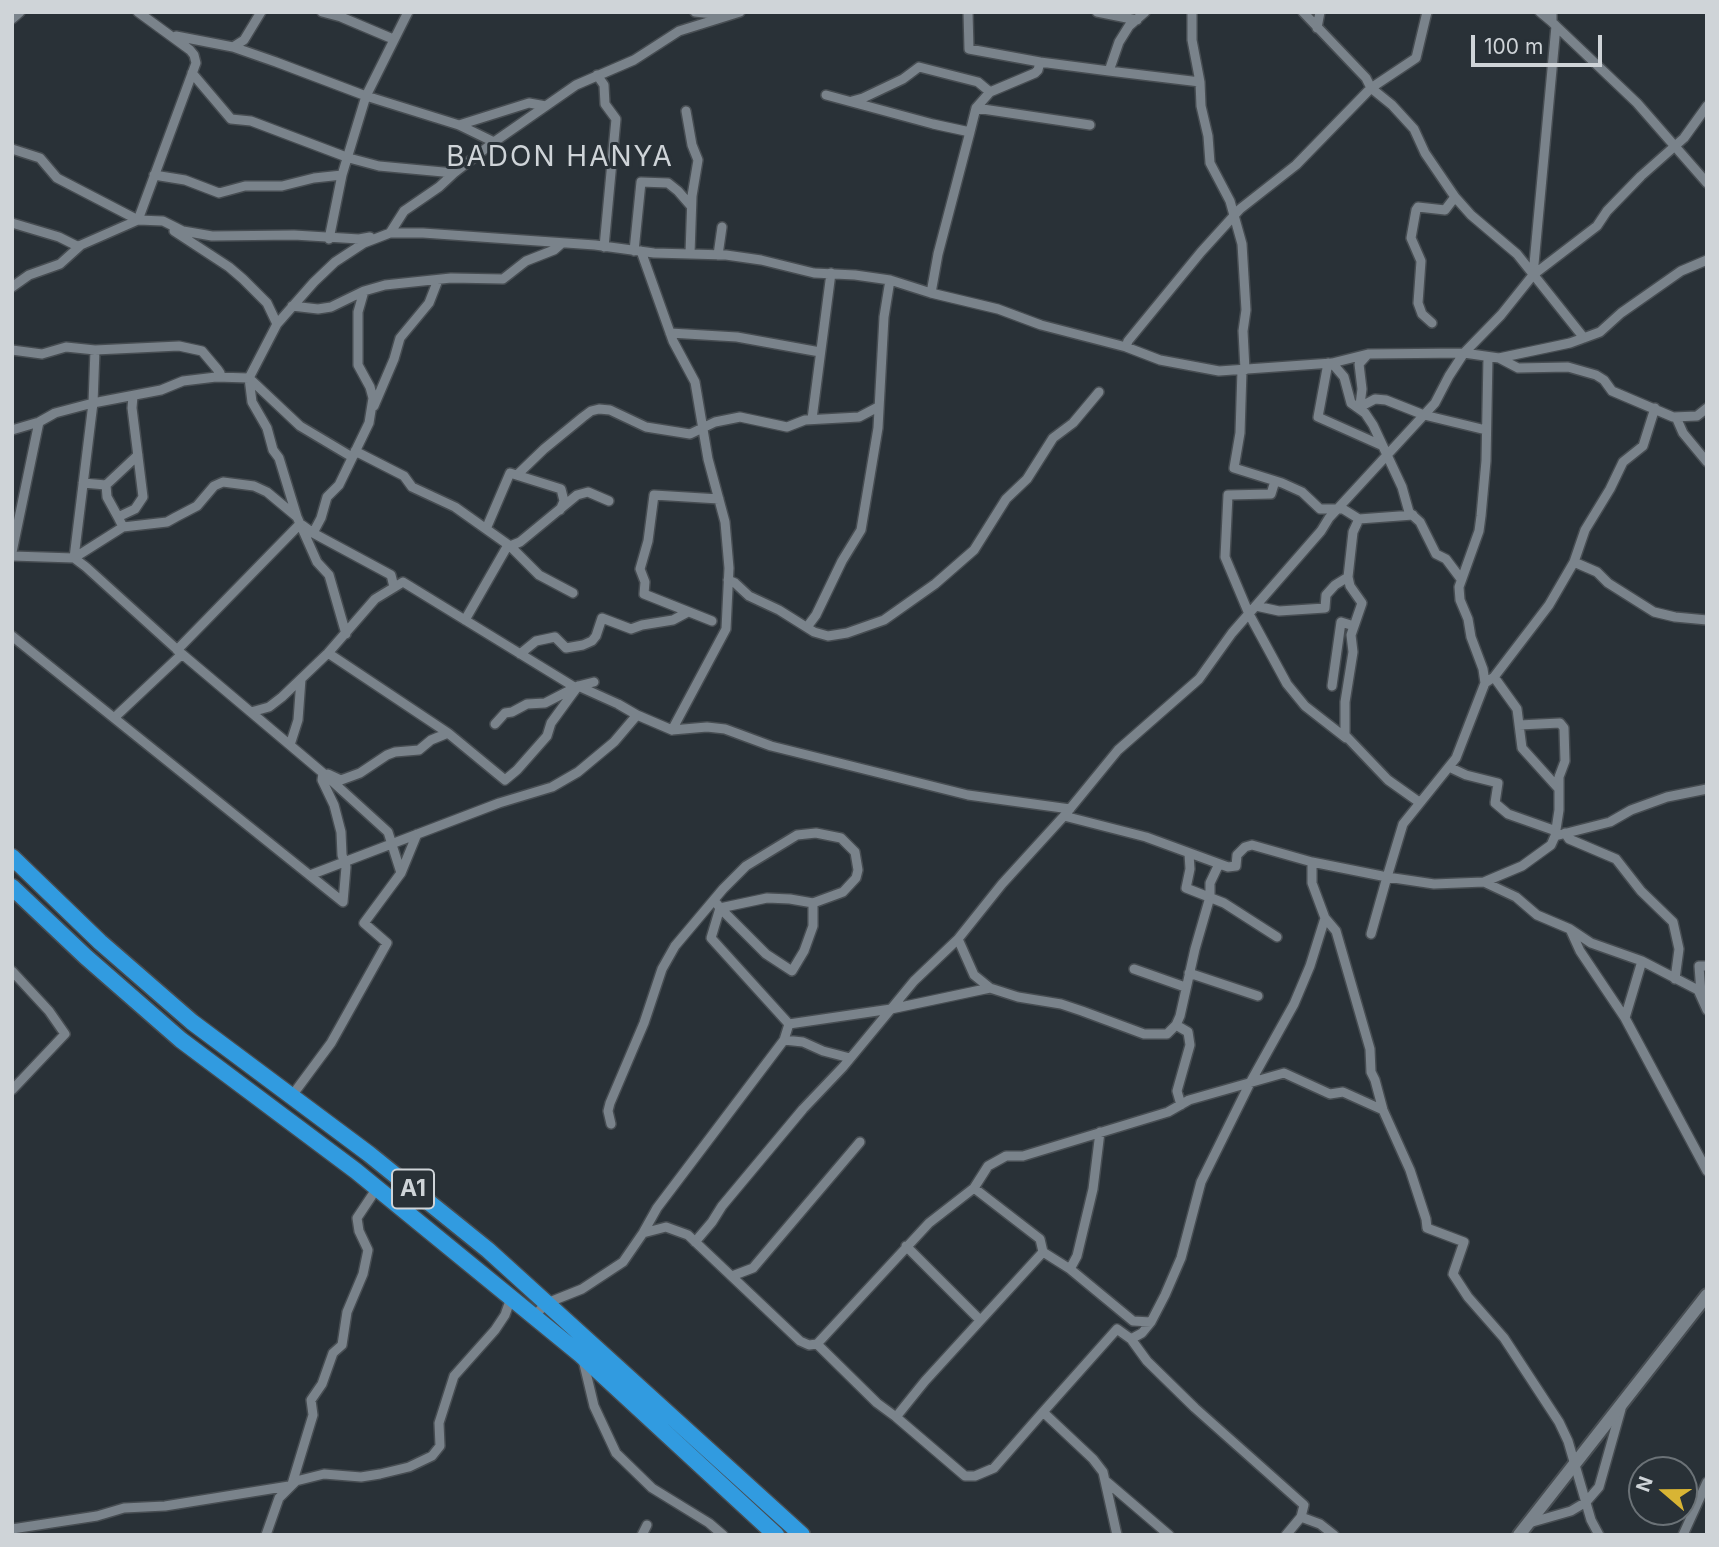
<!DOCTYPE html>
<style>
body{margin:0}
#map{position:relative;width:1719px;height:1547px;overflow:hidden;background:#293137;font-family:Inter,sans-serif}
canvas{display:block}
.frame{position:absolute;inset:0;border:14px solid #cfd4d8;pointer-events:none}
.north{position:absolute;left:1628px;top:1456px;width:70px;height:70px;box-sizing:border-box;background:#293137;border:2px solid #6b7277;border-radius:50%;rotate:290deg;font-size:19px;font-weight:700;line-height:28px;text-align:center;color:#cfd4d8}
.north::after{content:'';display:block;margin:auto;width:24px;height:32px;background:#d8b434;clip-path:polygon(50% 0,100% 100%,50% 72%,0 100%)}
.scale{position:absolute;left:1471px;top:35px;width:131px;height:32px;box-sizing:border-box;border:4px solid #cfd4d8;border-top:0;padding-left:9px;font-size:21px;line-height:24px;white-space:nowrap;color:#cfd4d8;-webkit-text-stroke:5px #293137;paint-order:stroke}
</style>
<div id="map">
<canvas width="1719" height="1547"></canvas>
<div class="frame"></div>
<div class="north">N</div>
<div class="scale">100 m</div>
</div>
<script>
const g = document.querySelector('canvas').getContext('2d');
g.lineJoin = 'round';
const poly = rows => new Path2D(rows.map(r => 'M' + r).join(''));
function strokePath(path, color, width, dash) { g.strokeStyle = color; g.lineWidth = width; g.lineCap = dash ? 'butt' : 'round'; g.setLineDash(dash || []); g.stroke(path); }
function drawText(font, color, halo, rows, align = 'center') {
  g.font = font + ' Inter,sans-serif'; g.lineWidth = 6; g.setLineDash([]); g.textBaseline = 'middle'; g.strokeStyle = halo; g.fillStyle = color; for (const [text, x, y, turn = 0] of rows) {
    g.save(); g.translate(x, y); g.rotate((+turn || 0) * Math.PI / 180); g.textAlign = isNaN(turn) ? turn : align; if (halo) g.strokeText(text, 0, 0); g.fillText(text, 0, 0); g.restore();
  }
}
const street = poly([
 [322,12,341,17,393,39],
 [695,12,722,15],
 [968,12,969,49,1040,62],
 [1097,12,1137,20],
 [1192,12,1192,40,1200,82,1201,106,1208,136,1210,163,1230,201,1242,244,1246,310,1243,331,1245,370],
 [1303,12,1366,78,1371,88,1392,105,1414,129,1425,153,1455,197,1471,215,1517,254,1584,338],
 [1540,12,1552,22],
 [12,19,20,12],
 [1556,26,1637,103,1707,183],
 [1317,28,1320,12],
 [176,36,233,47,276,62,366,96,459,125,494,142],
 [233,47,244,40,261,12],
 [1109,71,1200,82],
 [192,73,231,119,251,121,349,158,379,166,454,173],
 [597,75,604,85,605,104,616,119,604,247],
 [826,95,933,124,970,132,938,254,931,293],
 [852,101,863,98,903,79,919,67,978,82,990,92],
 [976,108,990,92,1035,73,1038,70,1040,62,1109,71,1119,42,1129,26,1145,12],
 [686,111,692,145,698,160,692,196,690,253],
 [459,125,529,103,546,106],
 [970,132,976,108,1090,125],
 [12,149,40,158,57,178,138,220,196,63,194,55,190,50,138,12],
 [154,175,185,180,219,193,245,186,282,186,314,178,342,175],
 [12,223,59,237,77,246,81,245],
 [174,231,229,267,243,279,267,303,277,324],
 [390,233,404,211,439,187,454,173,494,142,576,85,634,60,679,31,740,12],
 [329,239,342,175,366,96,408,12],
 [634,251,641,182,668,183,678,191,691,206],
 [718,255,722,227],
 [1533,275,1556,26,1552,22,1552,12],
 [12,287,29,275,60,264,81,245,138,220,163,221,183,231,212,236,294,235,359,239,370,237],
 [292,306,318,309,331,307,364,291,385,285,451,278,503,279,526,261,554,250,562,243],
 [1432,323,1422,314,1418,303,1421,261,1411,238,1416,210,1418,207,1445,210,1455,197],
 [670,333,737,337,820,352],
 [1126,347,1128,341,1201,252,1240,209,1296,165,1371,88,1416,58,1427,12],
 [12,350,42,354,66,347,95,350,179,346,202,351,218,370,220,373,216,377],
 [1499,358,1518,368,1568,367,1596,375,1604,380,1612,391,1673,417,1697,416,1707,408],
 [1328,363,1318,417,1383,446],
 [1332,363,1344,377,1351,403,1365,413,1373,425,1402,487,1409,512,1420,522,1436,554,1446,559,1461,579],
 [1242,370,1240,433,1234,468,1282,483,1302,492,1320,509,1343,509,1359,519,1353,532,1348,577,1350,586,1362,603,1351,635,1353,652,1345,702,1345,735,1388,780,1419,802],
 [1360,405,1362,389,1359,364,1368,354],
 [374,406,394,359,400,338,429,303,438,280],
 [1358,408,1375,399,1386,400,1424,415,1486,430],
 [1676,417,1683,433,1707,462],
 [812,419,831,273],
 [12,430,39,422,55,413,93,403,161,390,183,381,216,377,249,378,277,324,314,282,335,262,364,243,390,233,423,233,595,245,654,253,726,255,761,260,814,273,855,275,890,280,931,293,998,309,1041,325,1126,347,1160,360,1219,371,1332,363,1368,354,1464,353,1499,358,1570,343,1600,332,1621,313,1681,271,1707,260],
 [355,451,404,476,412,487,455,507,510,546,539,575,573,593],
 [517,475,544,449,583,417,591,411,599,409,610,410,646,427,690,434,715,422,740,417,787,427,805,420,859,417,878,407],
 [1275,481,1271,494,1228,495,1225,557,1249,614,1287,684,1305,706,1346,738],
 [83,483,106,485,107,497,118,517],
 [106,485,138,455],
 [1359,519,1413,515],
 [302,525,313,533,321,518,327,497,339,485,369,423,373,398,370,387,358,365,358,312,364,291],
 [123,527,118,517,135,509,143,497,132,408,133,396],
 [486,529,510,473,561,489,564,501,560,510],
 [313,533,391,575,394,587],
 [510,546,520,542,577,495,588,492,609,501],
 [12,552,39,422],
 [12,556,74,558,123,527,167,522,176,517,197,506,214,486,223,482,254,486,267,492,297,517],
 [74,558,86,567,182,654,323,773,388,832,401,873],
 [74,558,93,403,95,350],
 [1574,562,1597,572,1608,583,1654,612,1675,617,1707,620],
 [728,580,735,583,749,596,779,610,814,632,828,636,847,633,884,620,935,584,974,550,1006,499,1027,479,1053,438,1073,423,1099,392],
 [1256,606,1279,611,1325,608,1326,595,1335,585,1348,577],
 [465,620,508,545],
 [712,621,644,594,645,582,640,569,648,541,654,495,719,499],
 [807,627,816,615,842,561,861,530,878,428,884,317,890,280],
 [346,634,329,575,317,562,297,517,279,458,273,450,267,428,252,402,249,378,300,426,352,457],
 [12,636,343,902,346,867,342,855,341,832,334,805,322,780,323,773],
 [177,650,300,524],
 [328,653,448,733,505,780,517,770,547,736,551,723,578,686,618,704,637,715,672,730,726,629,729,568,725,522,708,459,695,382,673,341,641,251],
 [520,654,536,641,555,637,566,648,583,645,592,641,596,636,602,618,631,629,642,625,673,620,688,612],
 [1494,677,1517,709,1522,748,1559,789],
 [1485,683,1494,677,1549,605,1574,562,1585,530,1610,489,1623,462,1643,446,1655,408],
 [1332,686,1341,622,1354,626],
 [251,712,269,707,282,697,328,653,375,599,403,582,576,688],
 [114,718,182,654],
 [495,724,505,713,512,712,527,704,545,703,578,686,594,682],
 [1519,725,1560,723,1564,728,1565,761,1559,777,1559,810,1555,836],
 [672,730,707,727,725,729,771,746,968,795,1070,809],
 [290,745,298,720,301,679],
 [1449,767,1466,775,1498,783,1495,803,1508,814,1556,831],
 [328,774,341,780,360,773,387,755,395,752,419,750,431,740,448,733],
 [1064,816,1146,837,1228,867,1236,866,1237,855,1245,847,1252,845,1312,862],
 [1565,833,1569,839,1616,859,1641,891,1673,922,1679,949,1675,979],
 [1189,854,1190,869,1186,888,1224,903,1277,937],
 [310,875,499,803,552,787,578,772,614,742,637,715],
 [1484,882,1516,897,1537,915,1570,929,1591,943,1642,961,1698,990,1707,1010],
 [717,904,720,908,711,938,789,1024],
 [1325,918,1336,931,1370,1049,1371,1072,1375,1080,1383,1110,1410,1170,1426,1219,1427,1228,1464,1242,1453,1274,1468,1297,1504,1338,1559,1422,1568,1441,1591,1520,1599,1535],
 [1570,929,1580,951,1625,1018,1707,1171],
 [1371,934,1387,877,1434,884,1484,882,1522,866,1551,845,1555,836,1610,822,1631,810,1667,797,1707,789],
 [958,939,974,975,990,988],
 [1134,969,1185,987],
 [12,971,49,1011,65,1034,12,1090],
 [1189,973,1258,996],
 [1701,993,1699,966,1707,966],
 [1625,1018,1642,961],
 [1176,1025,1188,1032,1190,1045,1177,1091,1181,1105],
 [784,1040,803,1042,823,1051,850,1058],
 [291,1097,331,1043,387,943,364,923,401,873,417,834],
 [611,1124,608,1111,610,1103,644,1023,662,969,675,946,723,889,746,866,797,835,816,833,841,838,855,852,858,870,856,878,843,892,813,903,813,926,804,951,792,971,766,954,720,908,767,898,790,899,813,903],
 [974,1188,1040,1239,1043,1252],
 [643,1233,666,1227,688,1235,800,1341,809,1345,817,1344,929,1223,974,1188,988,1166,1006,1156,1023,1156,1168,1112,1189,1100,1284,1073,1330,1094,1343,1092,1383,1110],
 [695,1242,712,1222,722,1206,803,1109,843,1067,891,1009,990,988,1018,997,1061,1004,1082,1011,1144,1034,1167,1034,1176,1025,1180,1016,1195,949,1210,897,1210,883,1219,864],
 [906,1246,980,1320],
 [1070,1269,1133,1321,1151,1322],
 [732,1276,753,1268,860,1142],
 [533,1317,547,1303,582,1289,623,1262,643,1233,657,1208,784,1040,789,1024,891,1009,914,981,958,939,1002,884,1064,816,1118,750,1199,679,1232,633,1321,531,1329,518,1435,403,1449,376,1464,353,1501,315,1533,275,1597,226,1607,211,1641,176,1684,138,1707,106],
 [1131,1339,1147,1361,1195,1408,1304,1505,1301,1517,1286,1535],
 [817,1344,877,1403,896,1417,925,1381,1043,1252,1070,1269,1077,1256,1093,1189,1100,1132],
 [583,1360,594,1406,616,1453,652,1488,709,1523,723,1535],
 [896,1417,965,1476,975,1476,994,1468,1043,1412],
 [1107,1482,1169,1535],
 [292,1484,313,1415,311,1400,322,1384,333,1353,342,1345,347,1312,363,1274,368,1250,359,1231,357,1218,377,1188],
 [1301,1517,1320,1524,1334,1535],
 [1529,1523,1571,1511,1586,1502,1599,1487,1621,1409],
 [12,1529,97,1516,124,1508,165,1506,289,1486],
 [266,1535,279,1498,296,1481,324,1474,361,1477,380,1474,409,1467,432,1456,440,1446,439,1423,454,1376,495,1330,505,1315,511,1298],
 [642,1535,647,1525],
 [1117,1535,1103,1472,1093,1459,1043,1412,1117,1329,1131,1339,1142,1333,1151,1322,1165,1295,1181,1258,1201,1182,1250,1083,1294,1004,1310,966,1325,918,1312,883,1312,862,1387,877,1403,824,1456,758,1485,683,1483,669,1471,637,1468,619,1460,600,1459,587,1479,531,1481,516,1486,461,1488,357],
 [1683,1535,1707,1482]
]);
const secondary = poly([
 [1519,1535,1707,1295]
]);
const highway = poly([
 [12,857,100,942,192,1022,369,1154,488,1250,802,1535],
 [12,887,86,957,181,1040,356,1171,581,1355,776,1535]
]);
strokePath(street, '#474d52', 12);
strokePath(secondary, '#474d52', 16);
strokePath(highway, '#474d52', 19);
strokePath(street, '#7a838b', 9);
strokePath(secondary, '#7a838b', 12);
strokePath(highway, '#319be0', 16);
for (const [x, y, w] of [
 [413,1189,42]
]) { const box = new Path2D(); box.roundRect(x - w / 2, y - 19.5, w, 39, 5); g.fillStyle = '#293137'; g.fill(box); strokePath(box, '#cfd4d8', 2); }
drawText('bold 23px', '#cfd4d8', null, [
 ["A1",413,1189]
]);
g.letterSpacing = '2px';
drawText('28px', '#cfd4d8', '#293137', [
 ["BADON HANYA",560,158]
]);
g.letterSpacing = '0px';
</script>
